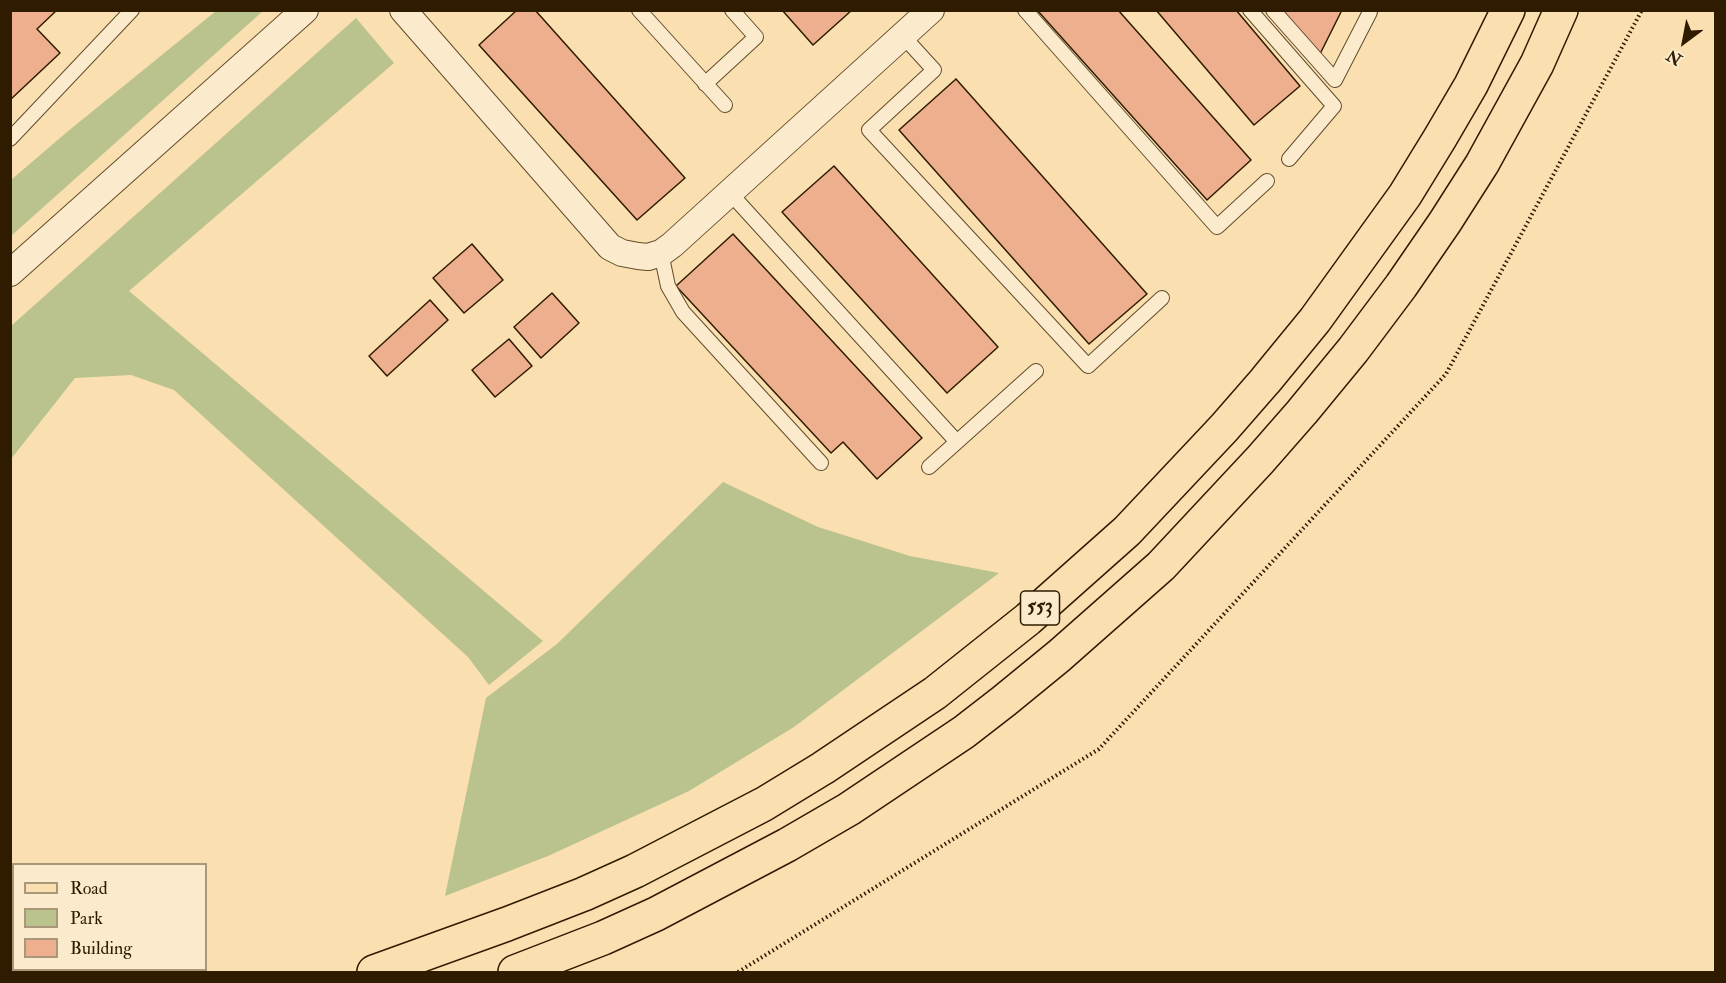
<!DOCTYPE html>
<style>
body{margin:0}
#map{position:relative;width:1726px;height:983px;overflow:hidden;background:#fadfb0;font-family:"IM FELL Double Pica",serif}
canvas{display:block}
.frame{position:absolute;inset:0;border:12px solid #2e1b00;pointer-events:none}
.legend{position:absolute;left:12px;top:863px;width:195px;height:108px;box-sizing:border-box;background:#fceacc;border:2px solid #aa977a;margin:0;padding:8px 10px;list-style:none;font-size:18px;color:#2e1b00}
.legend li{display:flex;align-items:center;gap:12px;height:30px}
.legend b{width:30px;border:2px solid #aa977a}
.north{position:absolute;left:1654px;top:12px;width:60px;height:60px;-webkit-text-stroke:4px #fceacc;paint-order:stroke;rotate:212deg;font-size:16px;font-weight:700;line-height:24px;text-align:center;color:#2e1b00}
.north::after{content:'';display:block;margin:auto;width:21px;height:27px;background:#2e1b00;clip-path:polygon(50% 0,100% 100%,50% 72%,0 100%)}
</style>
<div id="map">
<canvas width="1726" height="983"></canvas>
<div class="frame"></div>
<ul class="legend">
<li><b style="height:8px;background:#fadfb0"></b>Road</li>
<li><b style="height:16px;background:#bac28e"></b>Park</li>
<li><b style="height:16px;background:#eeaf8e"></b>Building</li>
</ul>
<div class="north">N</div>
</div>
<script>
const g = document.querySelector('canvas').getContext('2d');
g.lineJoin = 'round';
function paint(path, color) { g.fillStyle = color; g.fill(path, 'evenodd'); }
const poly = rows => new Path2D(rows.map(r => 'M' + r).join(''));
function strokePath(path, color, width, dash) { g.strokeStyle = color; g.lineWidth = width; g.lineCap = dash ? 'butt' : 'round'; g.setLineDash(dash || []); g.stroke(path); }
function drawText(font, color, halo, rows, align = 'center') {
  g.font = font + ' "IM FELL Double Pica",serif'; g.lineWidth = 4.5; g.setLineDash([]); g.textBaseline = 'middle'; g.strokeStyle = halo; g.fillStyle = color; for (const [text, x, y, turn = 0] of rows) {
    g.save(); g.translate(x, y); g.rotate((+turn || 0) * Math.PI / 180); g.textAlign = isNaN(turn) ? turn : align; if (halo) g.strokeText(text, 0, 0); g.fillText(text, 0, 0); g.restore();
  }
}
paint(poly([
 [216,11,263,11,11,236,11,180,67,132],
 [356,18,394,63,129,291,543,641,489,685,468,657,174,390,131,375,75,378,11,459,11,326],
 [723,482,818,527,910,556,999,573,794,727,689,791,548,856,445,896,486,698,557,644]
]), '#bac28e');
const building = poly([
 [10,10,57,10,37,29,60,53,10,100,10,10],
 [517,10,535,10,685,178,637,220,479,45,517,10],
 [782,10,852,10,813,45,782,10],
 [1037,10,1118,10,1251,160,1207,200,1037,10],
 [1156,10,1236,10,1300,86,1254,125,1156,10],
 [1280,10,1342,10,1320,54,1280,10],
 [956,79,1147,294,1089,344,899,130,956,79],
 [834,166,998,347,947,393,782,212,834,166],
 [733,234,922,438,877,479,843,442,831,453,676,286,733,234],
 [472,244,503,280,464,313,433,278,472,244],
 [552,293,579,323,541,358,514,327,552,293],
 [430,300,448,320,387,376,369,356,430,300],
 [509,339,532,366,495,397,472,370,509,339]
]);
paint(building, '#eeaf8e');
strokePath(building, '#2e1b00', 1.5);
const lane = poly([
 [639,10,725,105],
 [1025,10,1217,227,1267,181],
 [1250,10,1334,106,1289,159],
 [1273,10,1335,80,1370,12],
 [903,36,934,70,869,130,1088,366,1162,298],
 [705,84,756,37,732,10],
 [10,139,132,10],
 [730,193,957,442],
 [661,253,668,286,683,312,821,463],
 [929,467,1036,371]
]);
const street = poly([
 [403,10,610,247,622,253,638,256,648,257,661,253,672,245,931,10],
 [10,273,305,10]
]);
const primary = poly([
 [374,972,507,924,584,894,635,871,764,804,823,768,935,693,1028,619,1127,531,1224,428,1265,381,1315,320,1405,195,1440,138,1471,85,1508,10],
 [515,972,603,938,656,914,787,845,849,809,964,732,1004,701,1059,656,1161,566,1260,460,1302,412,1353,350,1401,286,1445,222,1482,164,1537,64,1561,10]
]);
strokePath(lane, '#614c2c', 16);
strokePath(street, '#614c2c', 28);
strokePath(primary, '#2e1b00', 36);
strokePath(poly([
 [738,972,1099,749,1446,374,1642,10]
]), '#2e1b00', 4, [1.5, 3]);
strokePath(lane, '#fceacc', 14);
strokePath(street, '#fceacc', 26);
strokePath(primary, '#fadfb0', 33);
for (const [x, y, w] of [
 [1040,608,39]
]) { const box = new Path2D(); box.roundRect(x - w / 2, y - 17, w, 34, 4.5); g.fillStyle = '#fceacc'; g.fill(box); strokePath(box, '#2e1b00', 1.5); }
drawText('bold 20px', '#2e1b00', null, [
 ["553",1040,608]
]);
</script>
